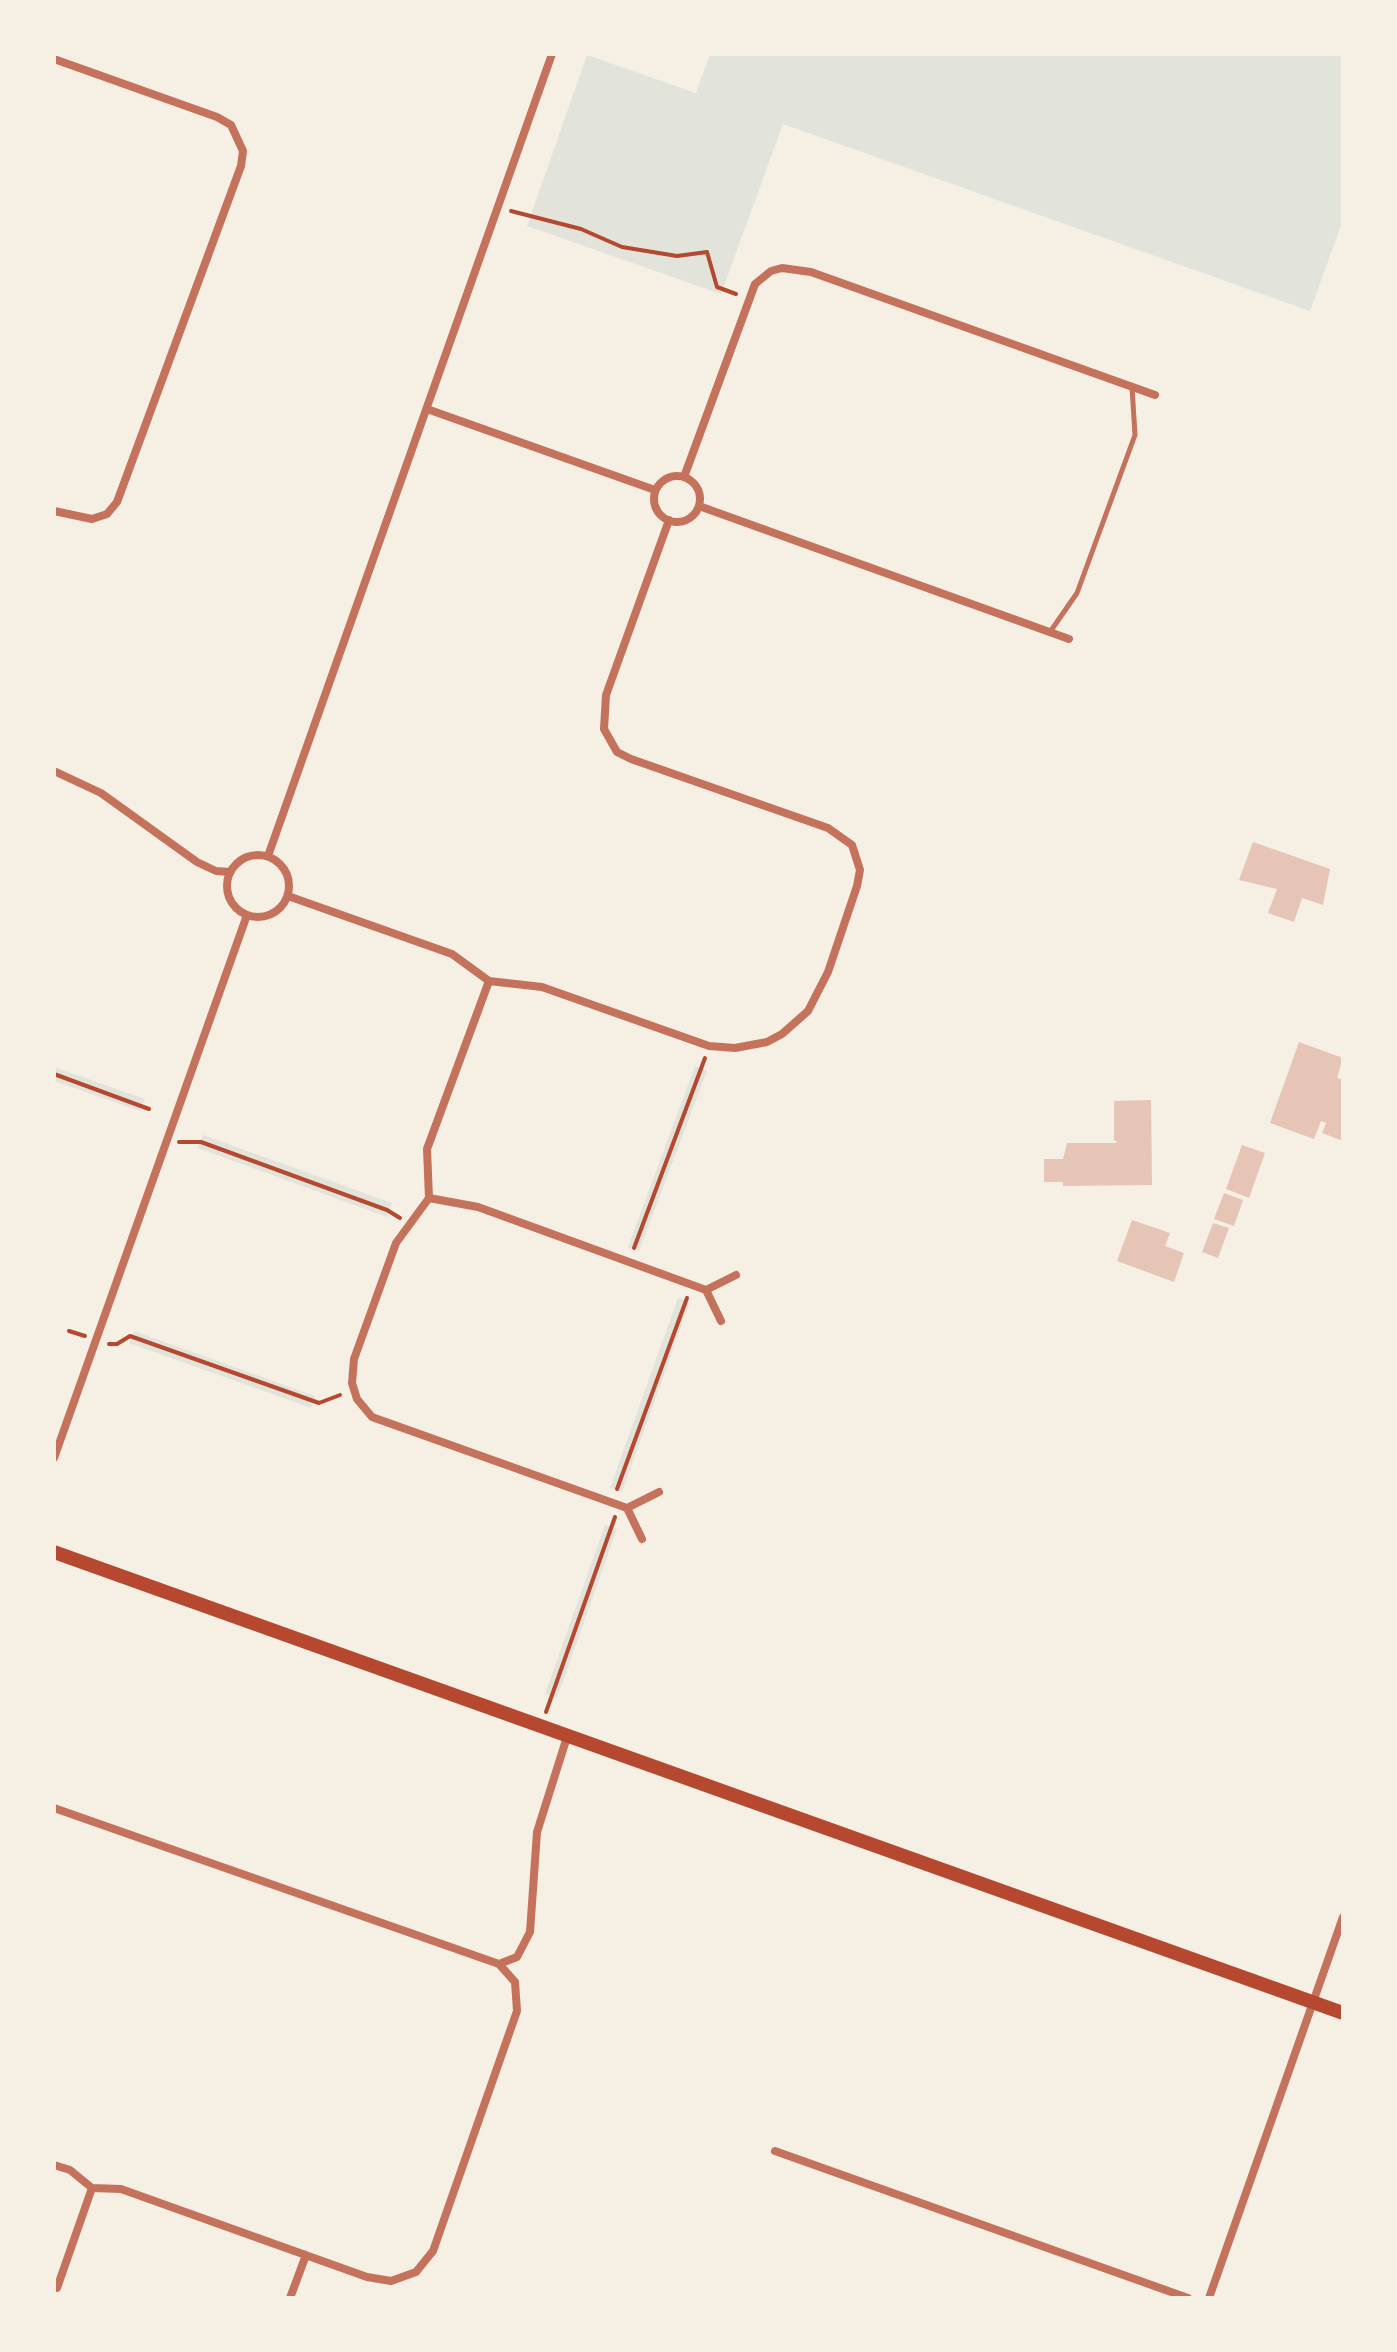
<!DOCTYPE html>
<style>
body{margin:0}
#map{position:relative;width:1397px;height:2352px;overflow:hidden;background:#f6efe4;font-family:"Noto Sans",sans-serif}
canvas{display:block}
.frame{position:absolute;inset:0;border:56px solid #f6efe4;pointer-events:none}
</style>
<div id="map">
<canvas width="1397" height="2352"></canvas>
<div class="frame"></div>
</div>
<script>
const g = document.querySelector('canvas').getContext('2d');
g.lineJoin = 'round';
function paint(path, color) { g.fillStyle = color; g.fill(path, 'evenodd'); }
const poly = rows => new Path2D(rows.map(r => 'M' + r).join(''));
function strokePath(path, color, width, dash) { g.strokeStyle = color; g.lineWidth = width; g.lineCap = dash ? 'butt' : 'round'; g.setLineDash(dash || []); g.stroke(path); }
paint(poly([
 [710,54,1343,54,1343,220,1310,311,783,124,721,294,527,226,587,55,696,93],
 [695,1066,707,1071,639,1251,628,1247],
 [54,1067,145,1099,140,1111,54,1081],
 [203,1135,392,1203,387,1217,198,1148],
 [678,1298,690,1302,622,1492,610,1488],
 [134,1331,315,1396,311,1408,129,1343],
 [605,1525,617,1529,557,1698,545,1694]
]), '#e2e4dc');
paint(poly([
 [1253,842,1330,869,1323,905,1302,898,1294,922,1268,913,1277,889,1239,880],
 [1299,1042,1343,1058,1337,1078,1343,1080,1343,1141,1322,1133,1326,1123,1321,1121,1314,1139,1270,1123],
 [1151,1100,1152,1185,1063,1186,1063,1182,1044,1182,1044,1159,1063,1159,1067,1143,1118,1143,1114,1140,1114,1101],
 [1242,1145,1265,1153,1249,1198,1226,1189],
 [1224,1193,1243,1200,1234,1226,1214,1219],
 [1132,1220,1170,1233,1165,1246,1184,1253,1174,1282,1117,1261],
 [1213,1223,1229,1228,1218,1258,1202,1252]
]), '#e6c5b7');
strokePath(poly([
 [511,211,581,229,622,247,677,256,707,252,717,287,736,294],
 [54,1074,149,1109],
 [179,1142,201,1142,387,1210,400,1218],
 [634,1248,705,1058],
 [69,1331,85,1336],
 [109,1344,117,1344,130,1336,319,1403,340,1395],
 [617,1489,687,1298],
 [546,1712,615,1517]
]), '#b5482f', 4);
strokePath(poly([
 [1050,632,1077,593,1135,435,1132,387]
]), '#c5725c', 5);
strokePath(poly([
 [54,59,217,117,231,125,243,151,241,166,117,502,107,514,92,519,54,511],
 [427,409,655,490],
 '654 499a23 23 0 1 1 46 0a23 23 0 1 1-46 0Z',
 [684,477,755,284,771,271,782,268,811,272,1155,395],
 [699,506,1069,639],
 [54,771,101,793,197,862,216,871,230,872],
 '227 886a31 31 0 1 1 62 0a31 31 0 1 1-62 0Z',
 [268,856,552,54],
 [288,896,452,954,489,981,542,987,709,1046,735,1048,767,1042,782,1034,808,1011,828,972,857,886,860,870,852,845,828,828,631,759,617,752,604,729,606,695,669,520],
 [489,981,427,1149,429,1198,396,1243,354,1359,352,1383,357,1399,372,1417,627,1508],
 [429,1198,478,1207,706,1290],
 [721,1321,706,1290,736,1275],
 [54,1458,247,915],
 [642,1539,627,1508,659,1492],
 [54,1808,499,1964],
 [775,2151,1188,2298],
 [54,2165,70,2170,92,2188,121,2189,367,2277,391,2281,416,2272,433,2251,517,2011,515,1982,499,1964,517,1957,530,1932,537,1832,567,1737],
 [57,2288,92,2188],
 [290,2298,306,2255],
 [1209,2298,1343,1917]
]), '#c5725c', 8);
strokePath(poly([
 [54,1552,1343,2013]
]), '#b5482f', 14);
</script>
